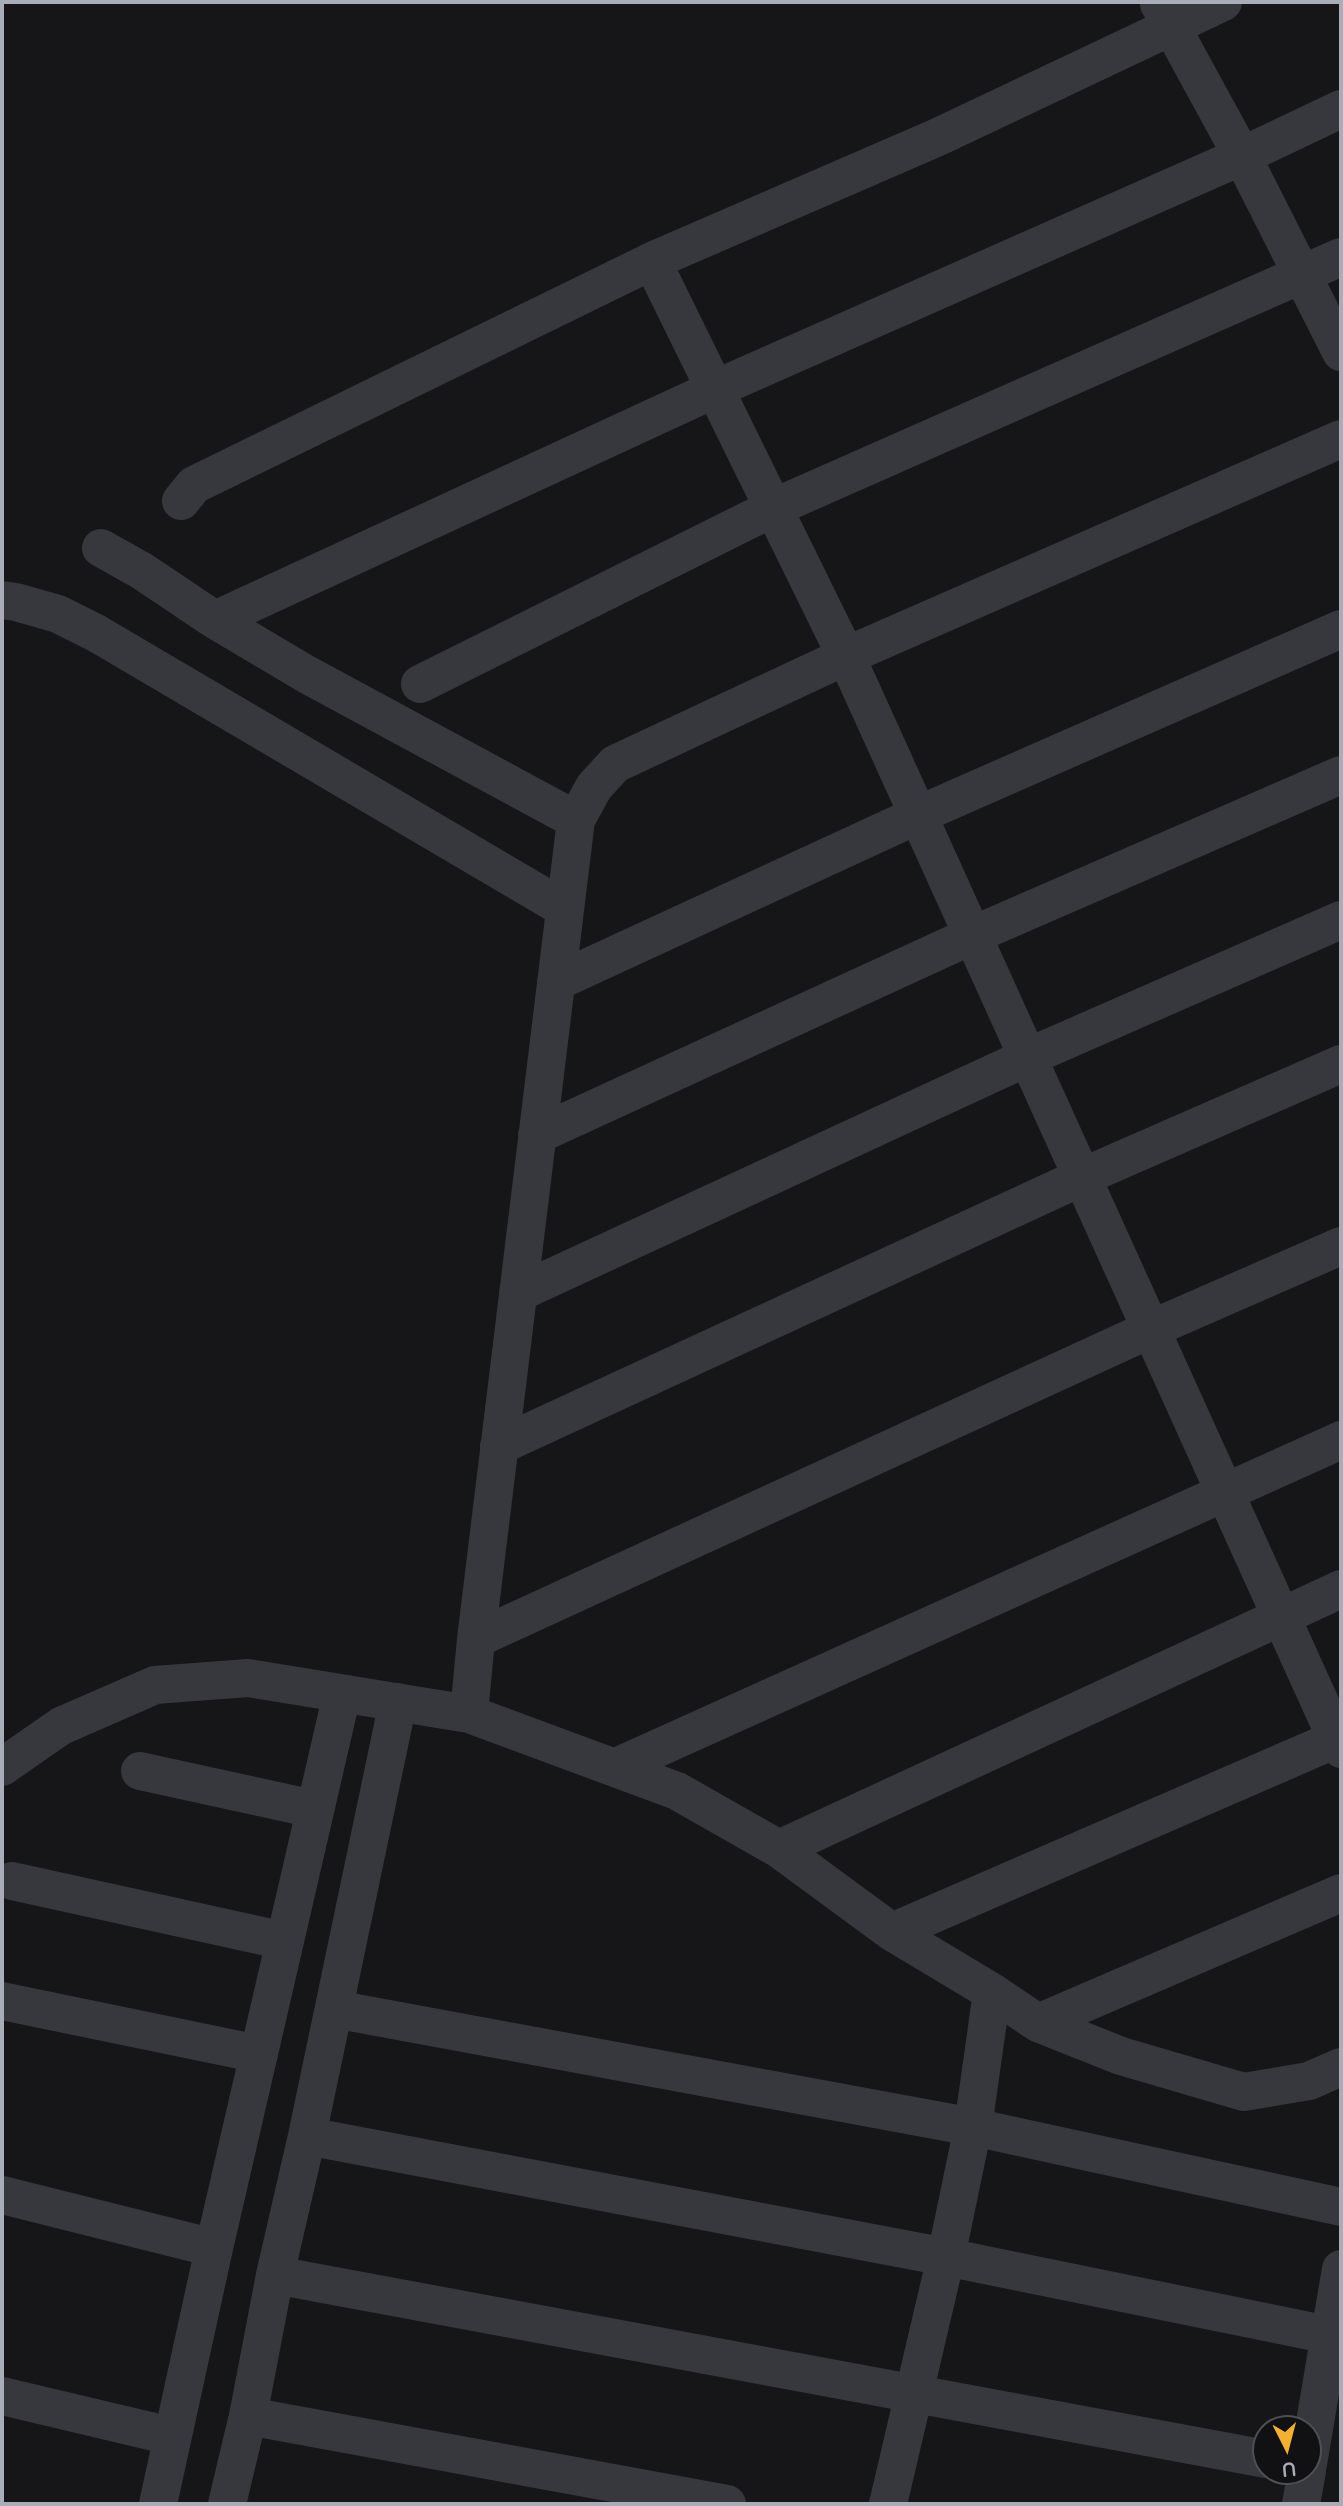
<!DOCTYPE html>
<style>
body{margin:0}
#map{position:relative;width:1343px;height:2506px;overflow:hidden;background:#161618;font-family:"Varela Round",sans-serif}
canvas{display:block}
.frame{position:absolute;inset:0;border:4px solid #a8adb8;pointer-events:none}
.north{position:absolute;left:1252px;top:2415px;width:70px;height:70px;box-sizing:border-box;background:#111113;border:2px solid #4d4f55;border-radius:50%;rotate:174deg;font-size:19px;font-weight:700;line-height:28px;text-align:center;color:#a8adb8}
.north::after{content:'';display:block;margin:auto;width:24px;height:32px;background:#f2b134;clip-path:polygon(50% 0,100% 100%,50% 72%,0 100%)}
</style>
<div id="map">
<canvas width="1343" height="2506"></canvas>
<div class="frame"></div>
<div class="north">U</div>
</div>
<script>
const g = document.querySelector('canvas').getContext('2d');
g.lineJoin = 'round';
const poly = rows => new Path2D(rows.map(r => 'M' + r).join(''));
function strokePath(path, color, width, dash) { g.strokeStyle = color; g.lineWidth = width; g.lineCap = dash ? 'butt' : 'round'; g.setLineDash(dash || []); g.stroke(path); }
strokePath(poly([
 [1159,4,1242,156,1341,352],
 [652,261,846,656,1341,1749],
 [181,501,194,485,652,261,938,137,1223,2],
 [101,548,142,571,215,620,306,674,576,820,476,1639,469,1714],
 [2,600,16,602,58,614,96,633,565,909],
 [215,620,715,389,1242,156,1341,109],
 [420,684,773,508,1341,257],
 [576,820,594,787,615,764,846,656,1341,439],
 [556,982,918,815,1341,629],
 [537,1135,973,935,1341,775],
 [518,1293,1028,1057,1341,920],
 [499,1446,1082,1177,1341,1064],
 [476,1639,1151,1329,1341,1246],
 [2,1767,61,1726,155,1685,248,1678,469,1714,677,1791,779,1849,892,1932,992,1992,1038,2023,1121,2056,1244,2092,1309,2081,1341,2067],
 [616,1767,1341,1440],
 [140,1771,314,1809],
 [779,1849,1341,1589],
 [12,1881,285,1941],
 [892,1932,1341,1737],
 [2,2001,259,2054],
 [334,2009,973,2127,1341,2207],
 [1038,2023,1341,1893],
 [307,2136,946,2257,1329,2335],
 [2,2195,214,2248],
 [275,2275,1266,2459],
 [2,2396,171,2436],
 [248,2416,727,2504],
 [1308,2464,1341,2269],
 [158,2504,214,2248,342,1694],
 [227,2504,248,2416,275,2275,307,2136,398,1702],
 [888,2504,946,2257,973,2127,992,1992],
 [1301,2504,1307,2471]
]), '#37383d', 38);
</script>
